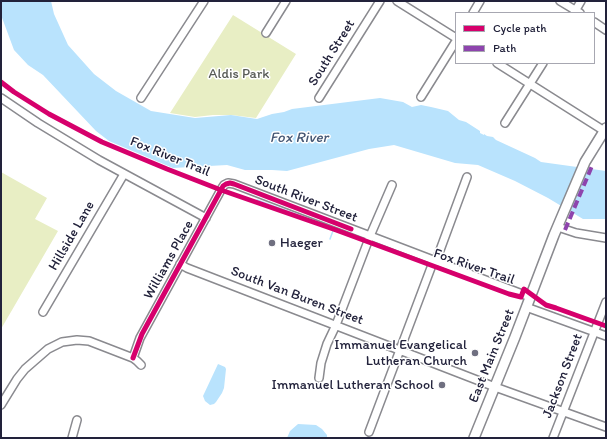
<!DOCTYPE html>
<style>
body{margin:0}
#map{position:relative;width:607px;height:439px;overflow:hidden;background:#fff;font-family:Itim,sans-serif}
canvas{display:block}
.frame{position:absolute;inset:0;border:2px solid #22223b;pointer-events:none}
.legend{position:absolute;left:455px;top:12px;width:140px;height:52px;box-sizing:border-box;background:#fff;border:1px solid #a7a7b1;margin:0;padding:5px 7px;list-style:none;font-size:12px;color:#22223b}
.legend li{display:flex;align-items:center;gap:8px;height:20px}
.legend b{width:20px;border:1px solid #a7a7b1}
</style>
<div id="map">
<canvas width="607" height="439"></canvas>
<div class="frame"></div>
<ul class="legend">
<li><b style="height:5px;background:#d6006c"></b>Cycle path</li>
<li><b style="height:5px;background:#8e44ad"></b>Path</li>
</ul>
</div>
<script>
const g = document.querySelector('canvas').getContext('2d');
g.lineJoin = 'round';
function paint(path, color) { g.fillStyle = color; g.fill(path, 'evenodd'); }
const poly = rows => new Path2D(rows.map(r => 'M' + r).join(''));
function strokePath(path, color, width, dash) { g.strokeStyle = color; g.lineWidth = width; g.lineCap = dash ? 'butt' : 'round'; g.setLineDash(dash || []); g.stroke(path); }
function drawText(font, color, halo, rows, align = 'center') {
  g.font = font + ' Itim,sans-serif'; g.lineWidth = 3; g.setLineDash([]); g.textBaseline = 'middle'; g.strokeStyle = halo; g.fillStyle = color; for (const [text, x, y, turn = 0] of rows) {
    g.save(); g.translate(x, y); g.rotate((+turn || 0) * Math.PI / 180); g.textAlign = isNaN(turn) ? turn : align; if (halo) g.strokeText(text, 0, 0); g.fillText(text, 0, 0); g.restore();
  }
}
paint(poly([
 [233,15,296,54,256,118,231,115,213,115,195,117,170,113],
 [1,172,47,198,35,219,58,231,1,329]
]), '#e8eec4');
paint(poly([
 [1,1,51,1,54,14,68,45,94,74,116,91,151,111,195,118,231,115,257,119,272,114,284,112,292,109,380,98,403,102,412,107,421,105,431,107,448,111,459,120,466,122,480,131,480,133,484,135,484,134,487,136,493,137,496,140,535,158,541,162,606,171,606,219,583,219,548,198,515,181,478,165,455,163,394,145,369,149,287,171,272,170,245,170,227,165,173,168,109,141,96,131,43,75,28,65,14,50,1,15],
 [218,364,225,367,226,369,224,388,222,393,216,402,214,404,210,405,205,401,203,396],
 [298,424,316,425,322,429,327,435,327,438,287,438,290,431]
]), '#b9e3fd');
strokePath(poly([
 [257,200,334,228,330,239]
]), '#b9e3fd', 1.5);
const minor = poly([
 [397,1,456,38],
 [560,1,580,13],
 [473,13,480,1],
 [574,13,581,1],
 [594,22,606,30],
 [266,33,286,1],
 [497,63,606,132],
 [421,97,456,41],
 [1,98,38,123,99,160,206,218],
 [141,98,204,1],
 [319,98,380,1],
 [505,123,543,63],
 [558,227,576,233,606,238],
 [180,264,187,268,495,387,606,427],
 [526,307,606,336],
 [43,312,124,174],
 [133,358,140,338,175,274,222,188,224,185,228,183,234,184,530,297],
 [319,378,321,363,327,344,336,325,370,236,392,185],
 [1,405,17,379,25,369,48,349,62,342,77,340,89,341,133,358,137,361,141,365],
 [369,432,432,265,436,261,467,177],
 [72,438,77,420],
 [553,438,606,302]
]);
const major = poly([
 [474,438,515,337,554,235,585,162,606,128]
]);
strokePath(minor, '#8a8a8f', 10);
strokePath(major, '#8a8a8f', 12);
strokePath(minor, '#fff', 7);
strokePath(major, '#fff', 9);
strokePath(poly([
 [565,230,592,166]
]), '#8e44ad', 4, [8, 4]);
strokePath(poly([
 [1,82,14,92,49,114,102,142,167,169,221,190,336,230,509,294,521,297,524,289,546,305,556,308,606,326],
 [133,358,142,334,221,190,223,186,226,184,230,183,234,184,351,229]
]), '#d6006c', 5);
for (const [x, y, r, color] of [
 [272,243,4,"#6f6f80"],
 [475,353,4,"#6f6f80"],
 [442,385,4,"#6f6f80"]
]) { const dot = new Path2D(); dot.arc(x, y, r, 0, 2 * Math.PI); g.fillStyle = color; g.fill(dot); strokePath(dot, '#fff', 1.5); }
drawText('14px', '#22223b', '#fff', [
 ["South Street",332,53,-58],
 ["Fox River Trail",170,157,22],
 ["South River Street",306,199,21],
 ["Hillside Lane",72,236,-60],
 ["Williams Place",169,260,-61],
 ["Fox River Trail",474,267,19],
 ["South Van Buren Street",297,296,21],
 ["East Main Street",492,356,-68],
 ["Jackson Street",563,376,-69]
]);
drawText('14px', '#585b56', '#fff', [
 ["Aldis Park",239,74]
]);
drawText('14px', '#22223b', '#fff', [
 ["Haeger",280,243,"left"],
 ["Immanuel Evangelical",467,345],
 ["Lutheran Church",467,361],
 ["Immanuel Lutheran School",434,385]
], 'right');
drawText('italic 15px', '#465875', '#fff', [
 ["Fox River",299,138]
]);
</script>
